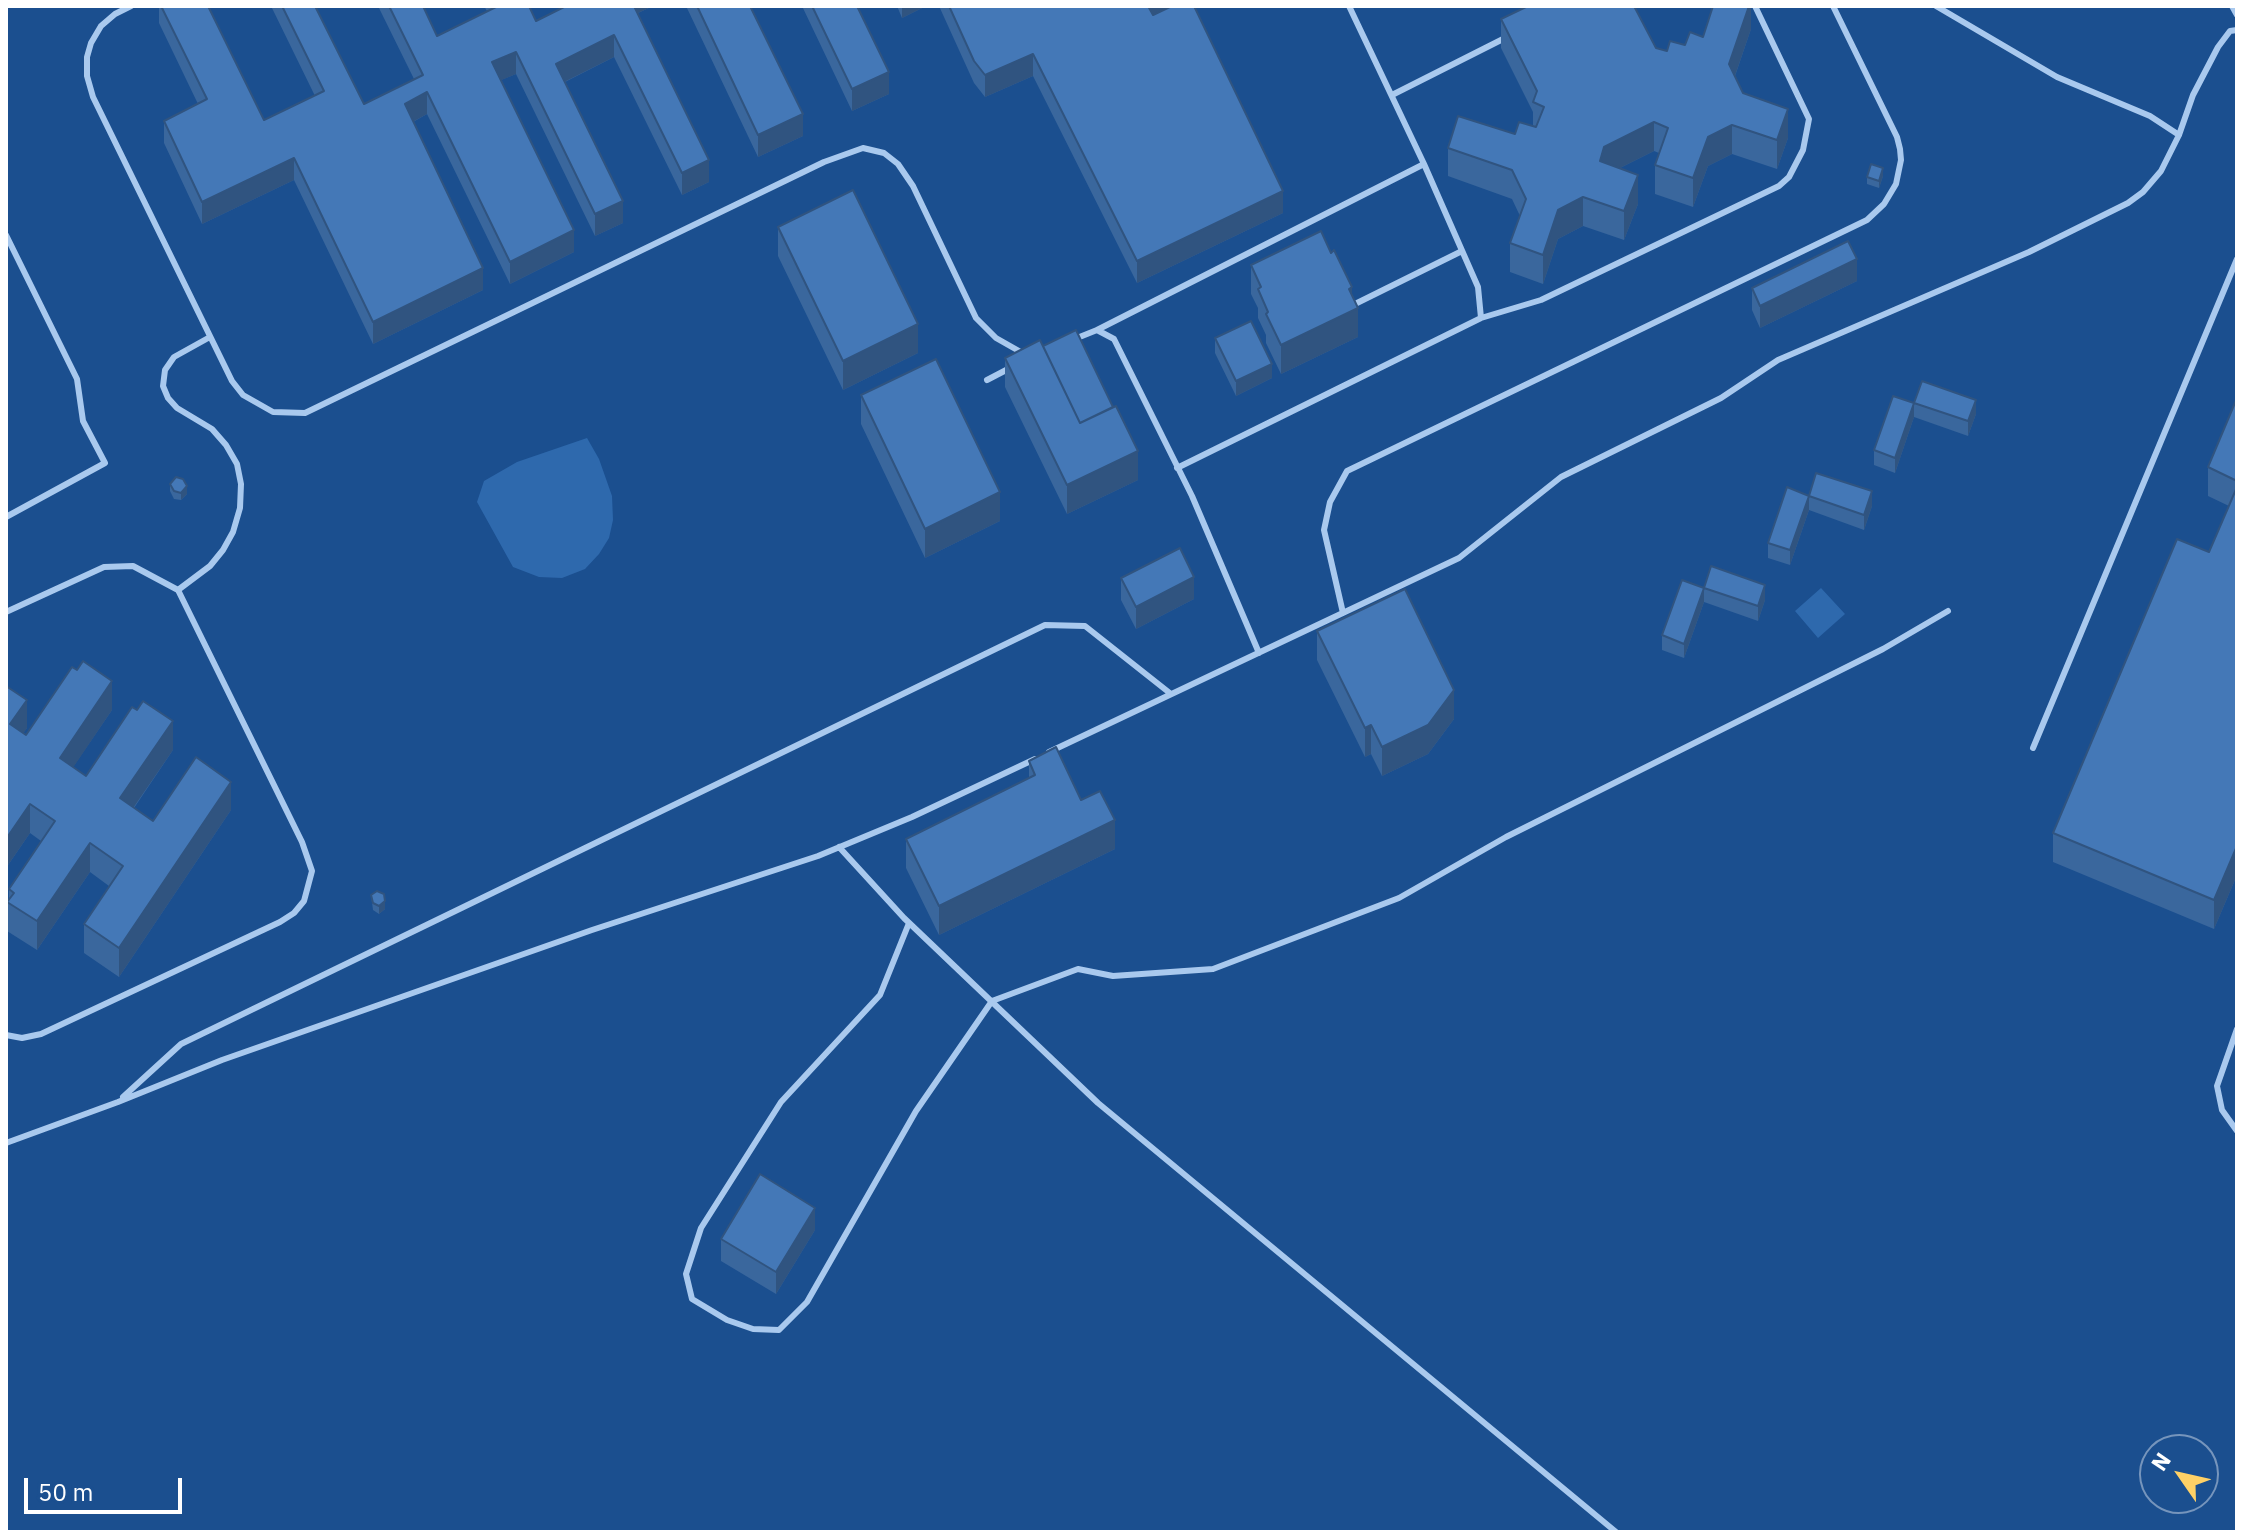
<!DOCTYPE html>
<style>
body{margin:0}
#map{position:relative;width:2243px;height:1538px;overflow:hidden;background:#1b4f8f;font-family:"IBM Plex Sans",sans-serif}
canvas{display:block}
.frame{position:absolute;inset:0;border:8px solid #fff;pointer-events:none}
.north{position:absolute;left:2139px;top:1434px;width:80px;height:80px;box-sizing:border-box;background:#1b4f8f;border:2px solid #7695bc;border-radius:50%;rotate:304deg;font-size:22px;font-weight:700;line-height:32px;text-align:center;color:#fff}
.north::after{content:'';display:block;margin:auto;width:28px;height:36px;background:#ffd166;clip-path:polygon(50% 0,100% 100%,50% 72%,0 100%)}
.scale{position:absolute;left:24px;top:1478px;width:158px;height:36px;box-sizing:border-box;border:4px solid #fff;border-top:0;padding-left:10px;font-size:24px;line-height:28px;white-space:nowrap;color:#fff;-webkit-text-stroke:6px #1b4f8f;paint-order:stroke}
</style>
<div id="map">
<canvas width="2243" height="1538"></canvas>
<div class="frame"></div>
<div class="north">N</div>
<div class="scale">50 m</div>
</div>
<script>
const g = document.querySelector('canvas').getContext('2d');
g.lineJoin = 'round';
function paint(path, color) { g.fillStyle = color; g.fill(path, 'evenodd'); }
const poly = rows => new Path2D(rows.map(r => 'M' + r).join(''));
function strokePath(path, color, width, dash) { g.strokeStyle = color; g.lineWidth = width; g.lineCap = dash ? 'butt' : 'round'; g.setLineDash(dash || []); g.stroke(path); }
paint(poly([
 [587,438,599,459,612,496,613,520,609,538,599,554,585,569,562,578,539,577,513,567,477,502,484,481,517,462],
 [1821,588,1845,614,1818,638,1795,611]
]), '#2e69ad');
strokePath(poly([
 [131,6,115,14,101,26,91,43,87,57,87,76,93,97,232,381,243,395,273,412,305,413,824,162,863,148,884,153,898,164,913,186,976,318,996,338,1026,355],
 [1349,6,1424,164],
 [1936,6,2057,77,2150,116,2179,135],
 [2232,6,2237,15],
 [1392,95,1507,37],
 [6,235,77,379,83,421,105,463,6,517],
 [1355,304,1462,251],
 [1481,318,1541,300,1779,186,1789,177,1803,150,1809,119,1755,6],
 [1097,330,1424,164,1478,287,1481,318,1177,468],
 [1072,340,1097,330,1114,339,1192,496,1259,653],
 [987,380,1010,368],
 [178,590,210,566,223,550,233,532,240,508,241,484,237,464,226,445,212,429,177,408,168,398,163,386,165,370,174,357,210,337],
 [6,612,104,567,133,566,178,590,302,842,312,871,304,901,294,913,280,922,41,1034,22,1038,6,1035],
 [1343,613,1324,530,1330,502,1347,471,1867,220,1884,204,1896,184,1901,160,1900,149,1897,137,1833,6],
 [2033,748,2237,259],
 [1049,752,1459,558,1561,477,1721,398,1778,360,2029,252,2128,203,2143,192,2161,171,2179,135,2193,95,2218,47,2230,31,2237,30],
 [839,847,904,918,1098,1103,1616,1532],
 [909,923,880,995,781,1102,701,1228,686,1274,692,1299,727,1320,753,1329,779,1330,807,1302,916,1111,992,1001,1078,969,1113,976,1213,969,1399,898,1506,837,1883,649,1948,611],
 [2237,1029,2217,1086,2222,1110,2237,1131],
 [123,1097,181,1044,1045,625,1085,626,1171,694],
 [6,1143,118,1102,222,1060,592,930,818,856,912,817,1035,759]
]), '#a9c9ee', 6);
paint(poly([
 [159,6,208,6,264,120,315,96,271,6,315,6,364,104,414,79,378,6,423,6,437,36,487,11,484,6,529,6,536,21,566,6,653,6,638,13,709,182,682,195,614,57,565,82,623,223,595,236,516,74,501,80,574,252,510,284,427,114,413,122,483,290,373,344,294,180,202,224,164,143,164,121,198,104,159,23],
 [686,6,750,6,803,136,758,157],
 [802,6,857,6,889,94,852,111],
 [897,6,926,6,902,18],
 [939,6,1194,6,1283,213,1137,283,1033,76,985,97,974,83],
 [1751,6,1751,29,1735,76,1743,93,1788,138,1777,169,1732,154,1708,166,1693,207,1655,194,1655,165,1659,153,1654,151,1620,168,1638,204,1624,240,1583,226,1558,239,1543,284,1510,272,1510,243,1520,216,1512,199,1448,176,1448,148,1515,134,1533,126,1533,112,1501,48,1501,19,1667,51,1685,45,1703,37],
 [1883,176,1879,188,1867,184,1867,177],
 [778,227,918,353,843,390,778,256],
 [1251,265,1352,295,1358,337,1281,374,1266,343,1266,335,1258,318,1258,308,1251,294],
 [1857,281,1760,328,1752,310,1752,288],
 [1215,338,1272,378,1236,396,1215,353],
 [1043,346,1138,480,1067,514,1005,387,1005,358],
 [861,395,1000,521,925,558,861,424],
 [2237,398,2237,875,2214,929,2053,862,2053,833,2209,552,2229,506,2208,496,2208,467],
 [1914,403,1976,414,1968,436,1914,417],
 [1914,417,1895,473,1874,465,1874,450],
 [170,484,187,494,181,500,174,499,170,491],
 [1809,496,1872,506,1864,530,1809,510,1790,565,1768,558,1768,543],
 [1121,578,1194,599,1136,629,1121,600],
 [1704,588,1765,600,1758,621,1704,602],
 [1704,602,1684,658,1662,650,1662,635],
 [1317,631,1454,719,1428,754,1382,776,1371,754,1365,757,1317,660],
 [6,686,27,728,23,733,26,735,112,710,73,767,86,776,173,750,134,808,153,821,231,810,119,977,84,953,84,924,109,886,90,872,37,950,7,931,7,902,9,900,9,889,41,841,30,833,6,868],
 [1029,761,1081,800,1115,849,939,935,906,868,906,839,1029,778],
 [371,895,385,909,379,914,373,910],
 [815,1230,776,1294,721,1261,721,1239]
]), '#3a679d');
paint(poly([
 [629,6,653,6,629,17],
 [902,6,926,6,902,18],
 [1147,6,1188,6,1147,26],
 [1749,6,1751,6,1751,29,1729,93,1729,64],
 [614,35,614,57,556,86,556,64],
 [516,52,516,74,492,84,492,62],
 [1033,54,1033,76,985,97,985,75],
 [889,72,889,94,852,111,852,89],
 [427,92,427,114,405,126,405,104],
 [1788,109,1788,138,1777,169,1777,140],
 [803,114,803,136,758,157,758,135],
 [1654,122,1654,151,1604,176,1600,161,1604,147],
 [1732,125,1732,154,1708,166,1693,207,1693,178,1708,137],
 [294,158,294,180,202,224,202,202],
 [709,160,709,182,682,195,682,173],
 [1883,168,1883,176,1879,188,1879,181],
 [1638,175,1638,204,1624,240,1624,211],
 [1283,191,1283,213,1137,283,1137,261],
 [1583,197,1583,226,1558,239,1543,284,1543,255,1558,210],
 [623,201,623,223,595,236,595,214],
 [574,230,574,252,510,284,510,262],
 [1857,259,1857,281,1760,328,1760,306],
 [483,268,483,290,373,344,373,322],
 [1352,287,1352,311,1358,308,1358,337,1281,374,1281,345],
 [918,324,918,353,843,390,843,361],
 [1272,364,1272,378,1236,396,1236,381],
 [1976,400,1976,414,1968,436,1968,421],
 [1914,403,1914,417,1895,473,1895,458],
 [1138,451,1138,480,1067,514,1067,485],
 [187,486,187,494,181,500,181,493],
 [1872,491,1872,506,1864,530,1864,515],
 [1000,492,1000,521,925,558,925,529],
 [1809,496,1809,510,1790,565,1790,550],
 [1194,577,1194,599,1136,629,1136,607],
 [1765,585,1765,600,1758,621,1758,606],
 [1704,588,1704,602,1684,658,1684,644],
 [112,681,112,710,60,787,60,758],
 [1454,690,1454,719,1428,754,1382,776,1382,747],
 [27,700,27,728,10,753,10,724],
 [173,721,173,750,120,827,120,798],
 [1371,725,1371,754,1365,757,1365,728],
 [231,782,231,810,119,977,119,948],
 [30,804,30,833,6,868,6,839],
 [1115,820,1115,849,939,935,939,906],
 [90,843,90,872,37,950,37,921],
 [2237,846,2237,875,2214,929,2214,900],
 [385,901,385,909,379,914,379,906],
 [815,1208,815,1230,776,1294,776,1272]
]), '#305480');
const building = poly([
 [161,6,208,6,264,120,324,91,282,6,315,6,364,104,423,75,389,6,423,6,437,36,496,7,495,6,529,6,536,21,566,6,634,6,709,160,682,173,614,35,556,64,623,201,595,214,516,52,492,62,574,230,510,262,427,92,405,104,483,268,373,322,294,158,202,202,164,121,207,99,161,6],
 [697,6,750,6,803,114,758,135,697,6],
 [812,6,857,6,889,72,852,89,812,6],
 [949,6,1148,6,1153,15,1172,6,1194,6,1283,191,1137,261,1033,54,985,75,974,61,949,6],
 [1528,6,1634,6,1656,48,1667,51,1670,41,1685,45,1690,32,1703,37,1713,6,1749,6,1729,64,1743,93,1788,109,1777,140,1732,125,1708,137,1693,178,1655,165,1668,128,1654,122,1604,147,1600,161,1638,175,1624,211,1583,197,1558,210,1543,255,1510,243,1526,199,1512,170,1448,148,1458,116,1515,134,1519,122,1536,127,1544,107,1533,102,1537,91,1501,19,1528,6],
 [1871,164,1883,168,1879,181,1867,177,1871,164],
 [853,190,918,324,843,361,778,227,853,190],
 [1321,231,1331,253,1334,250,1352,287,1349,289,1358,308,1281,345,1266,314,1268,312,1258,289,1261,287,1251,265,1321,231],
 [1848,241,1857,259,1760,306,1752,288,1848,241],
 [1251,321,1272,364,1236,381,1215,338,1251,321],
 [1076,330,1113,407,1080,423,1043,346,1076,330],
 [1040,340,1080,423,1116,406,1138,451,1067,485,1005,358,1040,340],
 [936,359,1000,492,925,529,861,395,936,359],
 [1922,381,1976,400,1968,421,1914,403,1922,381],
 [1893,396,1914,403,1895,458,1874,450,1893,396],
 [2237,398,2237,481,2208,467,2237,398],
 [1816,473,1872,491,1864,515,1809,496,1816,473],
 [176,477,183,479,187,486,181,493,174,491,170,484,176,477],
 [1787,487,1809,496,1790,550,1768,543,1787,487],
 [2237,487,2237,846,2214,900,2053,833,2177,539,2209,552,2237,487],
 [1180,548,1194,577,1136,607,1121,578,1180,548],
 [1711,566,1765,585,1758,606,1704,588,1711,566],
 [1682,580,1704,588,1684,644,1662,635,1682,580],
 [1405,589,1454,690,1428,725,1382,747,1371,725,1365,728,1317,631,1405,589],
 [83,661,112,681,60,758,86,776,132,707,137,710,143,701,173,721,120,798,153,821,196,757,231,782,119,948,84,924,123,866,90,843,37,921,7,902,14,893,9,889,55,821,30,804,6,839,6,686,27,700,10,724,26,735,72,667,77,670,83,661],
 [1056,747,1081,800,1100,791,1115,820,939,906,906,839,1035,775,1029,761,1056,747],
 [377,891,384,894,385,901,379,906,373,903,371,895,377,891],
 [760,1174,815,1208,776,1272,721,1239,760,1174]
]);
paint(building, '#4478b7');
strokePath(building, '#305480', 2);
</script>
